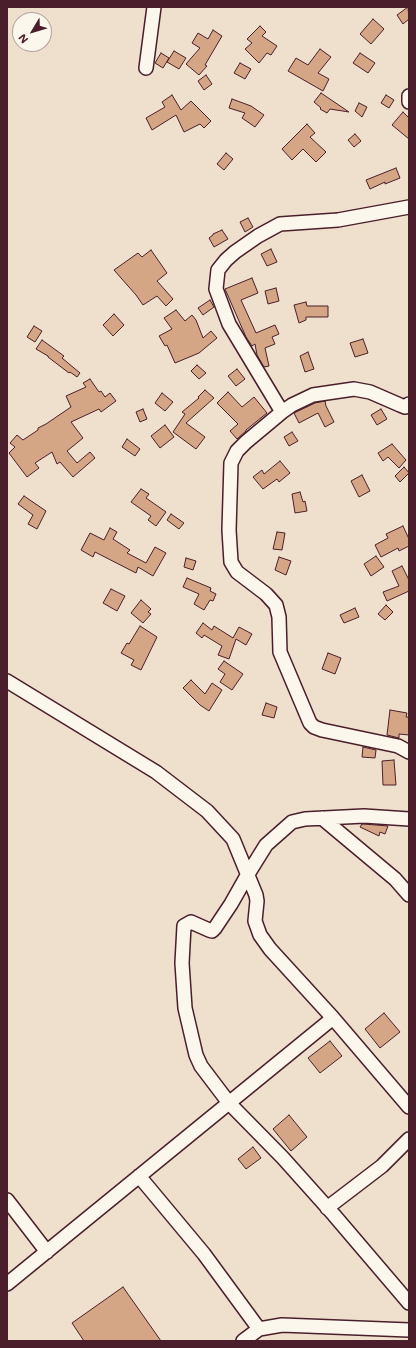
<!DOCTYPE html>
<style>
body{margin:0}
#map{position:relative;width:416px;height:1348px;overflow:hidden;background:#efdfcd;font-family:Mali,sans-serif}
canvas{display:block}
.frame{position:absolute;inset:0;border:8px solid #4a1f2b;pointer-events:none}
.north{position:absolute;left:12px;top:12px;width:40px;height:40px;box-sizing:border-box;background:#fbf7ec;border:1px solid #b4a19f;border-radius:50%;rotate:232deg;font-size:11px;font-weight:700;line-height:16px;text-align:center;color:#4a1f2b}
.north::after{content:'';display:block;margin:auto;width:14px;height:18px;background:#4a1f2b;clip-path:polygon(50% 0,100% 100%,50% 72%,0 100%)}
</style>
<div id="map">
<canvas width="416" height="1348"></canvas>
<div class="frame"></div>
<div class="north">N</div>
</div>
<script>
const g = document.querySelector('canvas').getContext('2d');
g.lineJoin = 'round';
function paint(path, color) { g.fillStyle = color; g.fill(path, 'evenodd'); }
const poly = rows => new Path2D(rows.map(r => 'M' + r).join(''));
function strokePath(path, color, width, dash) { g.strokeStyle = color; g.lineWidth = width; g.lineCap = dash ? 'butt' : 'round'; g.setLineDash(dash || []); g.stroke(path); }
const building = poly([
 [408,7,409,19,403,24,397,15,408,7],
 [373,19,384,29,371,44,360,34,373,19],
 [260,26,266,32,262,36,277,46,271,55,267,53,259,63,245,49,252,43,247,39,260,26],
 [213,30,222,36,205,65,207,66,199,75,186,64,200,48,192,43,198,33,208,39,213,30],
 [320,49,331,57,318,73,329,79,323,91,288,71,296,58,308,65,320,49],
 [174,51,186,58,179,69,167,62,174,51],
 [161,53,169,58,163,68,155,63,161,53],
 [360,53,375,63,368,73,353,63,360,53],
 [240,63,251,69,245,79,234,73,240,63],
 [206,75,212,84,204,90,198,81,206,75],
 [321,93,349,112,330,109,327,113,320,109,321,108,314,102,321,93],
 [172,95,181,110,191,101,211,121,204,128,200,124,184,132,176,115,152,130,146,118,165,107,162,102,172,95],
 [386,95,394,100,389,108,381,103,386,95],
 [232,99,251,106,264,115,255,127,242,118,245,113,229,108,232,99],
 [359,103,367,107,362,117,355,111,359,103],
 [403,112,409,118,409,139,392,125,403,112],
 [307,124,315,133,310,137,326,152,316,162,303,149,292,160,282,149,307,124],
 [355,134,361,141,354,147,348,140,355,134],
 [226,153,233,159,224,170,217,164,226,153],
 [396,168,400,178,385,184,385,182,370,189,366,180,396,168],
 [248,218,253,227,245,232,240,222,248,218],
 [222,230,228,239,214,247,209,238,213,235,213,234,222,230],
 [271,249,277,262,267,266,261,254,271,249],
 [151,250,167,273,157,281,173,299,166,306,157,296,143,305,136,295,114,270,138,253,142,257,151,250],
 [252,278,258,293,241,300,256,333,275,325,279,334,272,337,275,344,265,348,269,366,264,367,257,355,255,344,252,346,246,337,225,289,252,278],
 [276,288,279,301,268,304,265,291,276,288],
 [210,300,214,307,203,315,198,308,210,300],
 [306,302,307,306,328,306,328,317,306,317,306,320,299,323,294,305,306,302],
 [176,310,185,321,192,315,196,320,203,338,211,331,217,338,199,353,175,363,167,345,165,346,159,336,172,329,164,318,176,310],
 [114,314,124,325,113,336,103,325,114,314],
 [34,326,42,331,35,342,27,337,34,326],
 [363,339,368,353,355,357,350,343,363,339],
 [42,340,64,356,62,358,80,373,77,377,70,372,69,373,48,357,48,356,36,349,42,340],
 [308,352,314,369,305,372,300,356,308,352],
 [197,365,206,373,199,379,191,371,197,365],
 [237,369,245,379,236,386,228,376,237,369],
 [90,379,99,392,101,391,105,397,110,393,116,401,101,412,99,409,71,422,83,438,67,451,77,463,90,452,95,458,73,477,60,462,57,464,52,452,35,463,39,468,27,477,9,453,15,447,10,443,17,435,23,440,38,430,38,428,46,424,71,407,66,396,86,387,83,383,90,379],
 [205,390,214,398,186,423,205,437,196,449,173,432,185,414,182,412,199,398,198,397,205,390],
 [228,392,242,407,254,397,267,413,246,430,246,431,237,439,230,431,238,424,217,403,228,392],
 [162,393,173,402,165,411,155,403,162,393],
 [325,401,326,406,334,422,325,427,318,413,299,423,294,413,315,403,325,401],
 [143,409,147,419,140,422,136,412,143,409],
 [381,409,387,419,377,425,371,415,381,409],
 [165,425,174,437,160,448,151,436,165,425],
 [292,432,298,441,289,446,284,437,292,432],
 [127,439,140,449,135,456,122,447,127,439],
 [392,444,406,460,399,468,388,457,383,461,378,453,392,444],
 [280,461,290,473,279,482,277,479,263,489,253,477,262,470,264,474,280,461],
 [404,467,409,473,400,482,395,476,404,467],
 [362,475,370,491,359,497,351,481,362,475],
 [141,489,149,494,146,498,166,512,156,526,148,520,151,516,131,502,141,489],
 [300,492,303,502,305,501,307,511,295,513,292,494,300,492],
 [24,496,46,511,37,529,28,524,33,515,18,504,24,496],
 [171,514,184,523,179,529,167,520,171,514],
 [403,526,409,539,409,546,399,551,398,548,381,557,375,545,388,538,386,534,403,526],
 [110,528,117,532,113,539,130,550,127,553,146,563,155,547,166,553,153,576,138,567,136,573,95,552,93,557,81,550,90,533,104,540,110,528],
 [277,532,285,533,282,550,273,549,277,532],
 [376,556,384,567,371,576,364,564,376,556],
 [279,557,291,561,286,575,275,570,279,557],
 [186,558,196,561,193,570,184,567,186,558],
 [402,566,409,580,409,591,387,601,383,592,399,586,392,571,402,566],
 [187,578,211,588,210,591,216,594,213,601,210,600,204,610,194,604,199,594,183,587,187,578],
 [111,589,125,596,117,611,103,603,111,589],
 [141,600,151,609,148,612,151,614,143,623,131,613,141,600],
 [386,605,393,612,385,620,378,614,386,605],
 [355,608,359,617,344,623,340,615,355,608],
 [203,623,212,630,214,626,233,638,239,627,252,634,246,645,236,639,229,659,218,655,222,646,204,635,202,638,196,633,203,623],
 [140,626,157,637,141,670,131,665,134,660,121,653,127,643,129,644,140,626],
 [328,653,341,658,335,674,322,669,328,653],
 [224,661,243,674,232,690,220,682,225,674,218,669,224,661],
 [191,680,205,694,212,683,222,690,209,711,200,705,183,688,191,680],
 [266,703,277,707,274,718,262,715,266,703],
 [390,710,407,713,406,717,409,717,409,735,399,734,399,738,387,735,390,710],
 [363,747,376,750,375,758,362,757,363,747],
 [394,760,396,785,383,785,382,761,394,760],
 [362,824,364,824,388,826,385,834,380,832,379,836,360,827,362,824],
 [384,1013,400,1032,380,1048,365,1029,384,1013],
 [330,1041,342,1056,320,1073,308,1058,330,1041],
 [289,1115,307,1137,291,1151,273,1129,289,1115],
 [253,1147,261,1158,246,1169,238,1159,253,1147],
 [123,1287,161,1341,84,1341,72,1323,123,1287]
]);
paint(building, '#d4a686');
strokePath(building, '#4a1f2b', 1);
const minor = poly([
 [146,68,154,7],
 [409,96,409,102],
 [409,404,405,407,400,405,370,392,354,389,313,395,292,405,282,412,246,442,237,451,231,463,229,530,231,562,237,572,266,594,276,605,279,617,280,652,310,723,314,727,322,730,398,746,409,752],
 [282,412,229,324,216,289,218,270,226,260,235,252,258,236,280,224,338,220,409,207],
 [7,681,156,772,207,811,233,839,256,895,257,901,255,921,260,935,270,949,333,1018,409,1107],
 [322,818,395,879,409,895],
 [409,819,364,816,305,819,292,822,266,845,248,874,231,904,215,928,212,931,209,930,191,922,184,926,182,963,185,1008,196,1055,201,1066,229,1103,283,1158,334,1215,409,1303],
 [139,1176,204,1254,259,1329],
 [7,1200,47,1252],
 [327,1208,382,1166,409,1139],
 [7,1284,333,1018],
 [243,1341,259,1329,282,1325,409,1330]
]);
strokePath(minor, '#4a1f2b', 16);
strokePath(minor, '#fbf7ec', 13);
</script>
